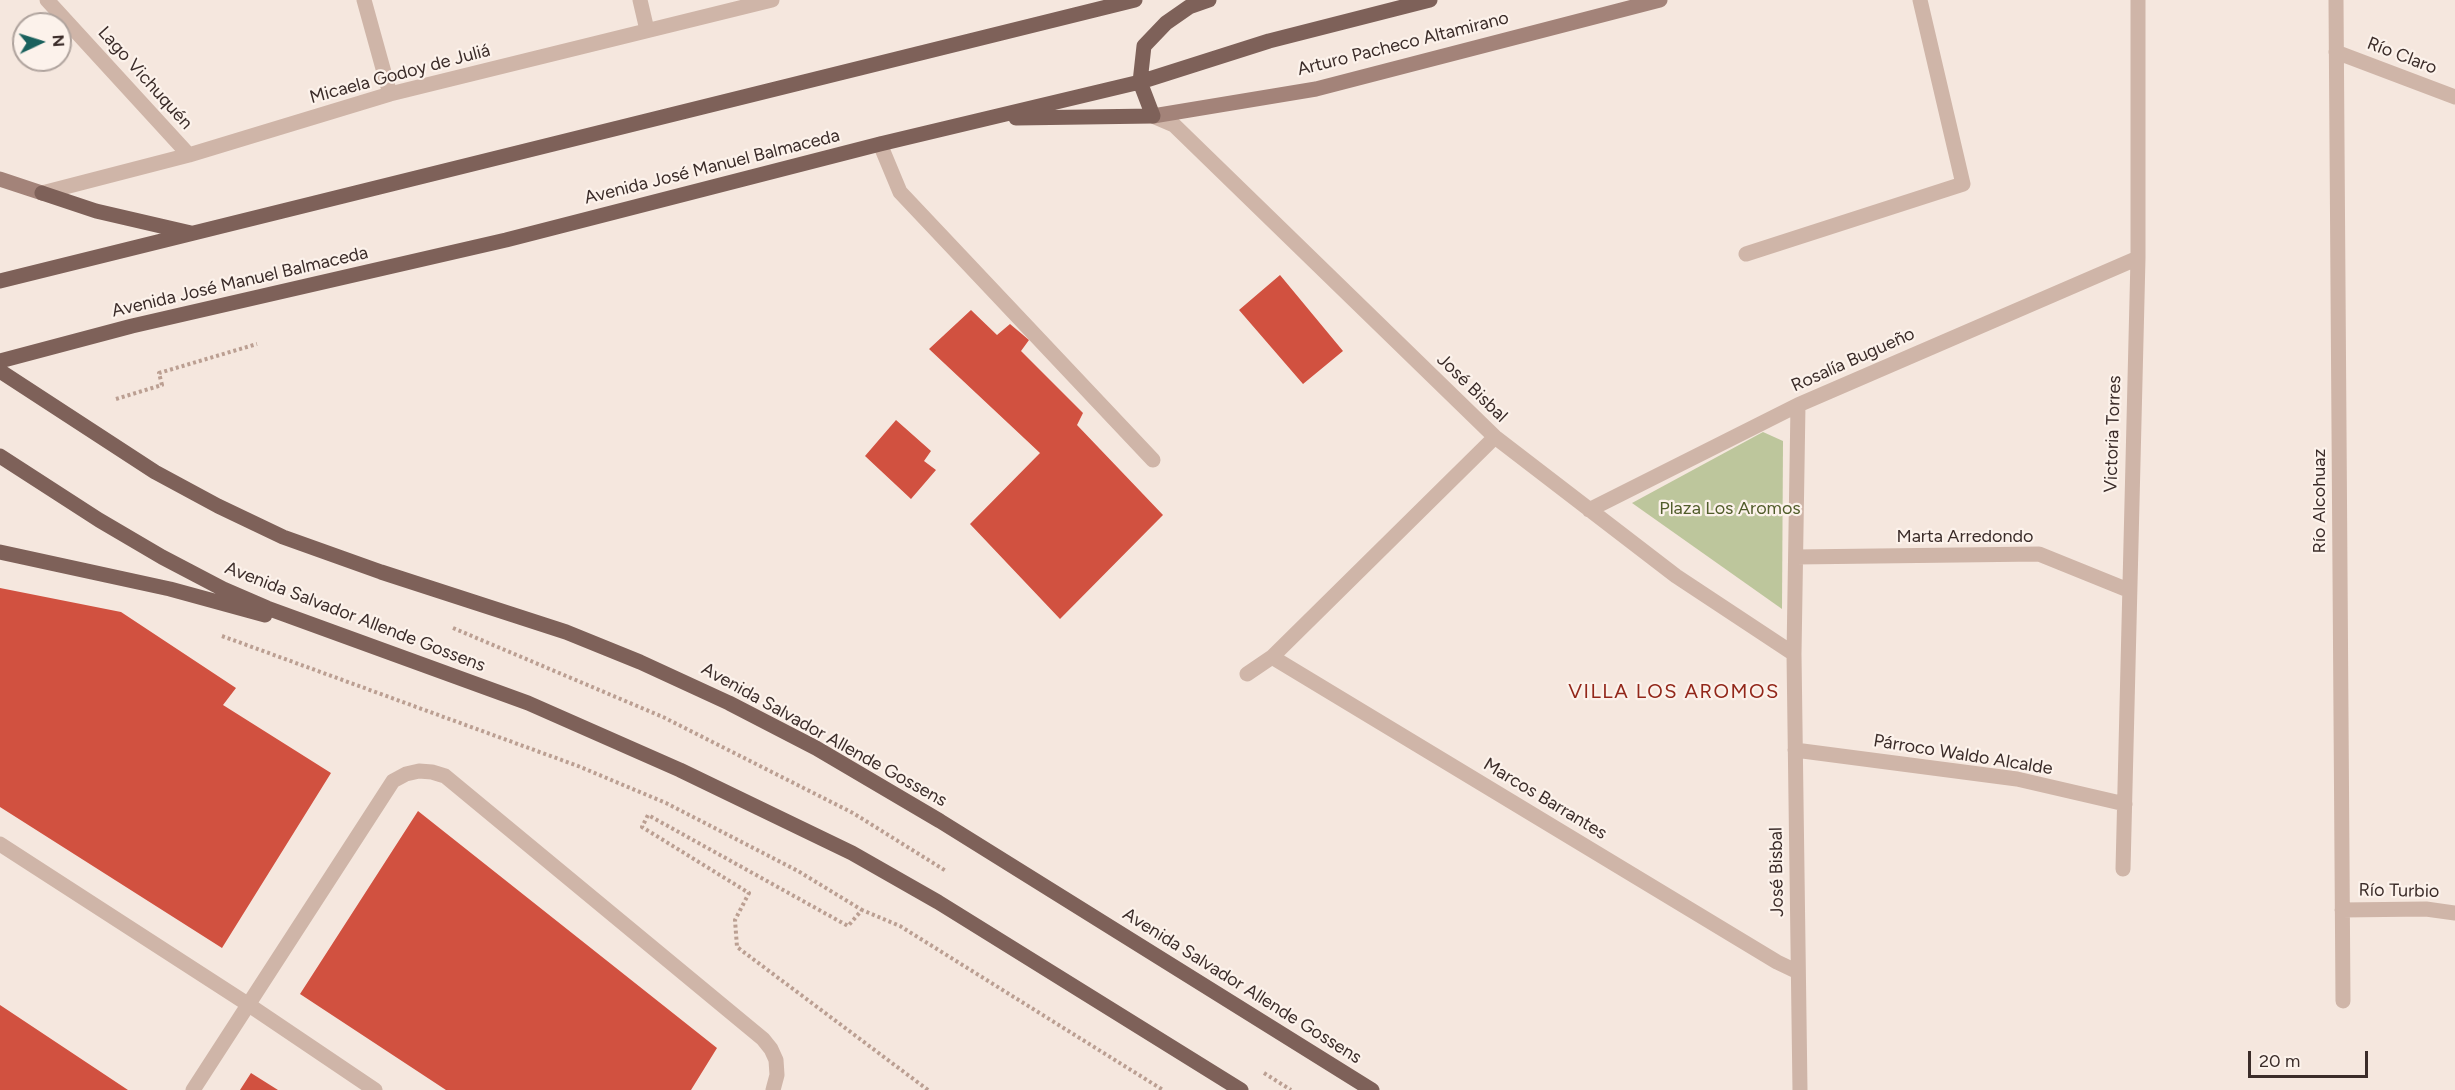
<!DOCTYPE html>
<meta charset="utf-8">
<style>
body{margin:0}
#map{position:relative;width:2455px;height:1090px;overflow:hidden;background:#f5e7de;font-family:Figtree,sans-serif}
canvas{display:block}
.north{position:absolute;left:12px;top:12px;width:60px;height:60px;box-sizing:border-box;background:#fcf2eb;border:2px solid #afa39d;border-radius:50%;rotate:86deg;font-size:16px;font-weight:700;line-height:24px;text-align:center;color:#3b2c29}
.north::after{content:'';display:block;margin:auto;width:21px;height:27px;background:#1a615d;clip-path:polygon(50% 0,100% 100%,50% 72%,0 100%)}
.scale{position:absolute;left:2248px;top:1051px;width:120px;height:27px;box-sizing:border-box;border:3px solid #3b2c29;border-top:0;padding-left:8px;font-size:18px;line-height:21px;white-space:nowrap;color:#3b2c29;-webkit-text-stroke:4px #fcf2eb;paint-order:stroke}
</style>
<div id="map">
<canvas width="2455" height="1090"></canvas>
<div class="north">N</div>
<div class="scale">20 m</div>
</div>
<script>
const g = document.querySelector('canvas').getContext('2d');
g.lineJoin = 'round';
function paint(path, color) { g.fillStyle = color; g.fill(path, 'evenodd'); }
const poly = rows => new Path2D(rows.map(r => 'M' + r).join(''));
function strokePath(path, color, width, dash) { g.strokeStyle = color; g.lineWidth = width; g.lineCap = dash ? 'butt' : 'round'; g.setLineDash(dash || []); g.stroke(path); }
function drawText(font, color, halo, rows, align = 'center') {
  g.font = font + ' Figtree,sans-serif'; g.lineWidth = 4.5; g.setLineDash([]); g.textBaseline = 'middle'; g.strokeStyle = halo; g.fillStyle = color; for (const [text, x, y, turn = 0] of rows) {
    g.save(); g.translate(x, y); g.rotate((+turn || 0) * Math.PI / 180); g.textAlign = isNaN(turn) ? turn : align; if (halo) g.strokeText(text, 0, 0); g.fillText(text, 0, 0); g.restore();
  }
}
paint(poly([
 [1763,432,1783,441,1782,609,1632,503]
]), '#bdc69c');
paint(poly([
 [1280,275,1343,351,1303,384,1239,310],
 [971,310,997,335,1010,324,1029,340,1021,351,1083,413,1077,425,1163,515,1060,619,970,524,1040,453,929,349],
 [896,420,931,451,924,461,936,470,911,499,865,456],
 [0,588,121,612,236,688,223,705,331,773,222,948,0,807],
 [418,811,717,1048,691,1090,446,1090,300,994],
 [0,1005,128,1090,0,1090],
 [251,1073,278,1090,240,1090]
]), '#d15140');
strokePath(poly([
 [116,399,162,385,159,373,257,344],
 [453,628,663,717,853,813,946,871],
 [222,636,578,766,666,803,798,871,862,910],
 [1264,1073,1291,1090],
 [928,1090,737,947,735,920,749,893,642,827,648,815,848,926,862,910,900,926,1163,1090]
]), '#bb9f92', 4, [3, 3]);
strokePath(poly([
 [880,144,900,192,1153,460],
 [1746,254,1963,184,1920,0],
 [0,844,249,1005,375,1090],
 [193,1090,393,781,406,774,419,771,432,772,445,776,763,1039,771,1049,776,1060,777,1075,773,1090]
]), '#cfb5a8', 15);
strokePath(poly([
 [47,0,189,155],
 [364,0,390,94],
 [640,0,647,30],
 [2336,0,2343,1001],
 [2336,52,2455,97],
 [1153,116,1174,125,1495,437,1676,576,1794,654],
 [42,193,189,155,390,94,772,0],
 [1798,405,1794,654,1800,1090],
 [1589,510,1798,405,2138,258],
 [1796,557,2039,554,2128,590],
 [1272,657,1777,962,1798,972],
 [1247,674,1272,657,1495,437],
 [1795,750,2017,779,2125,804],
 [2123,869,2138,258,2138,0],
 [2342,910,2426,909,2455,913]
]), '#cfb5a8', 15);
strokePath(poly([
 [1153,116,1316,89,1660,0],
 [0,179,42,193]
]), '#a38379', 15);
strokePath(poly([
 [1016,118,1153,116,1140,82,1144,46,1166,23,1189,7,1209,0],
 [42,193,96,211,191,233],
 [0,281,1135,0],
 [0,361,132,326,506,240,880,144,1140,82,1269,41,1430,0],
 [0,371,155,472,218,506,283,537,381,572,566,632,640,662,729,703,816,748,940,821,1372,1090],
 [0,456,99,520,162,557,223,589,267,608,528,703,680,770,852,853,938,902,1241,1090],
 [0,552,170,589,265,615]
]), '#7e6159', 15);
drawText('18px', '#3b2c29', '#fcf2eb', [
 ["Arturo Pacheco Altamirano",1403,44,-14],
 ["Río Claro",2402,56,21],
 ["Micaela Godoy de Juliá",400,74,-15],
 ["Lago Vichuquén",145,78,48],
 ["Avenida José Manuel Balmaceda",712,167,-14],
 ["Avenida José Manuel Balmaceda",240,282,-13],
 ["Rosalía Bugueño",1853,360,-24],
 ["José Bisbal",1472,388,44],
 ["Victoria Torres",2113,434,-88],
 ["Río Alcohuaz",2320,501,-90],
 ["Marta Arredondo",1965,537],
 ["Avenida Salvador Allende Gossens",355,617,21],
 ["Avenida Salvador Allende Gossens",824,735,29],
 ["Párroco Waldo Alcalde",1963,755,9],
 ["Marcos Barrantes",1545,799,31],
 ["José Bisbal",1777,872,-91],
 ["Río Turbio",2399,891,1],
 ["Avenida Salvador Allende Gossens",1242,986,32]
]);
drawText('18px', '#505c2a', '#fcf2eb', [
 ["Plaza Los Aromos",1730,509]
]);
g.letterSpacing = '1.5px';
drawText('20px', '#92271a', '#fcf2eb', [
 ["VILLA LOS AROMOS",1674,692]
]);
g.letterSpacing = '0px';
</script>
